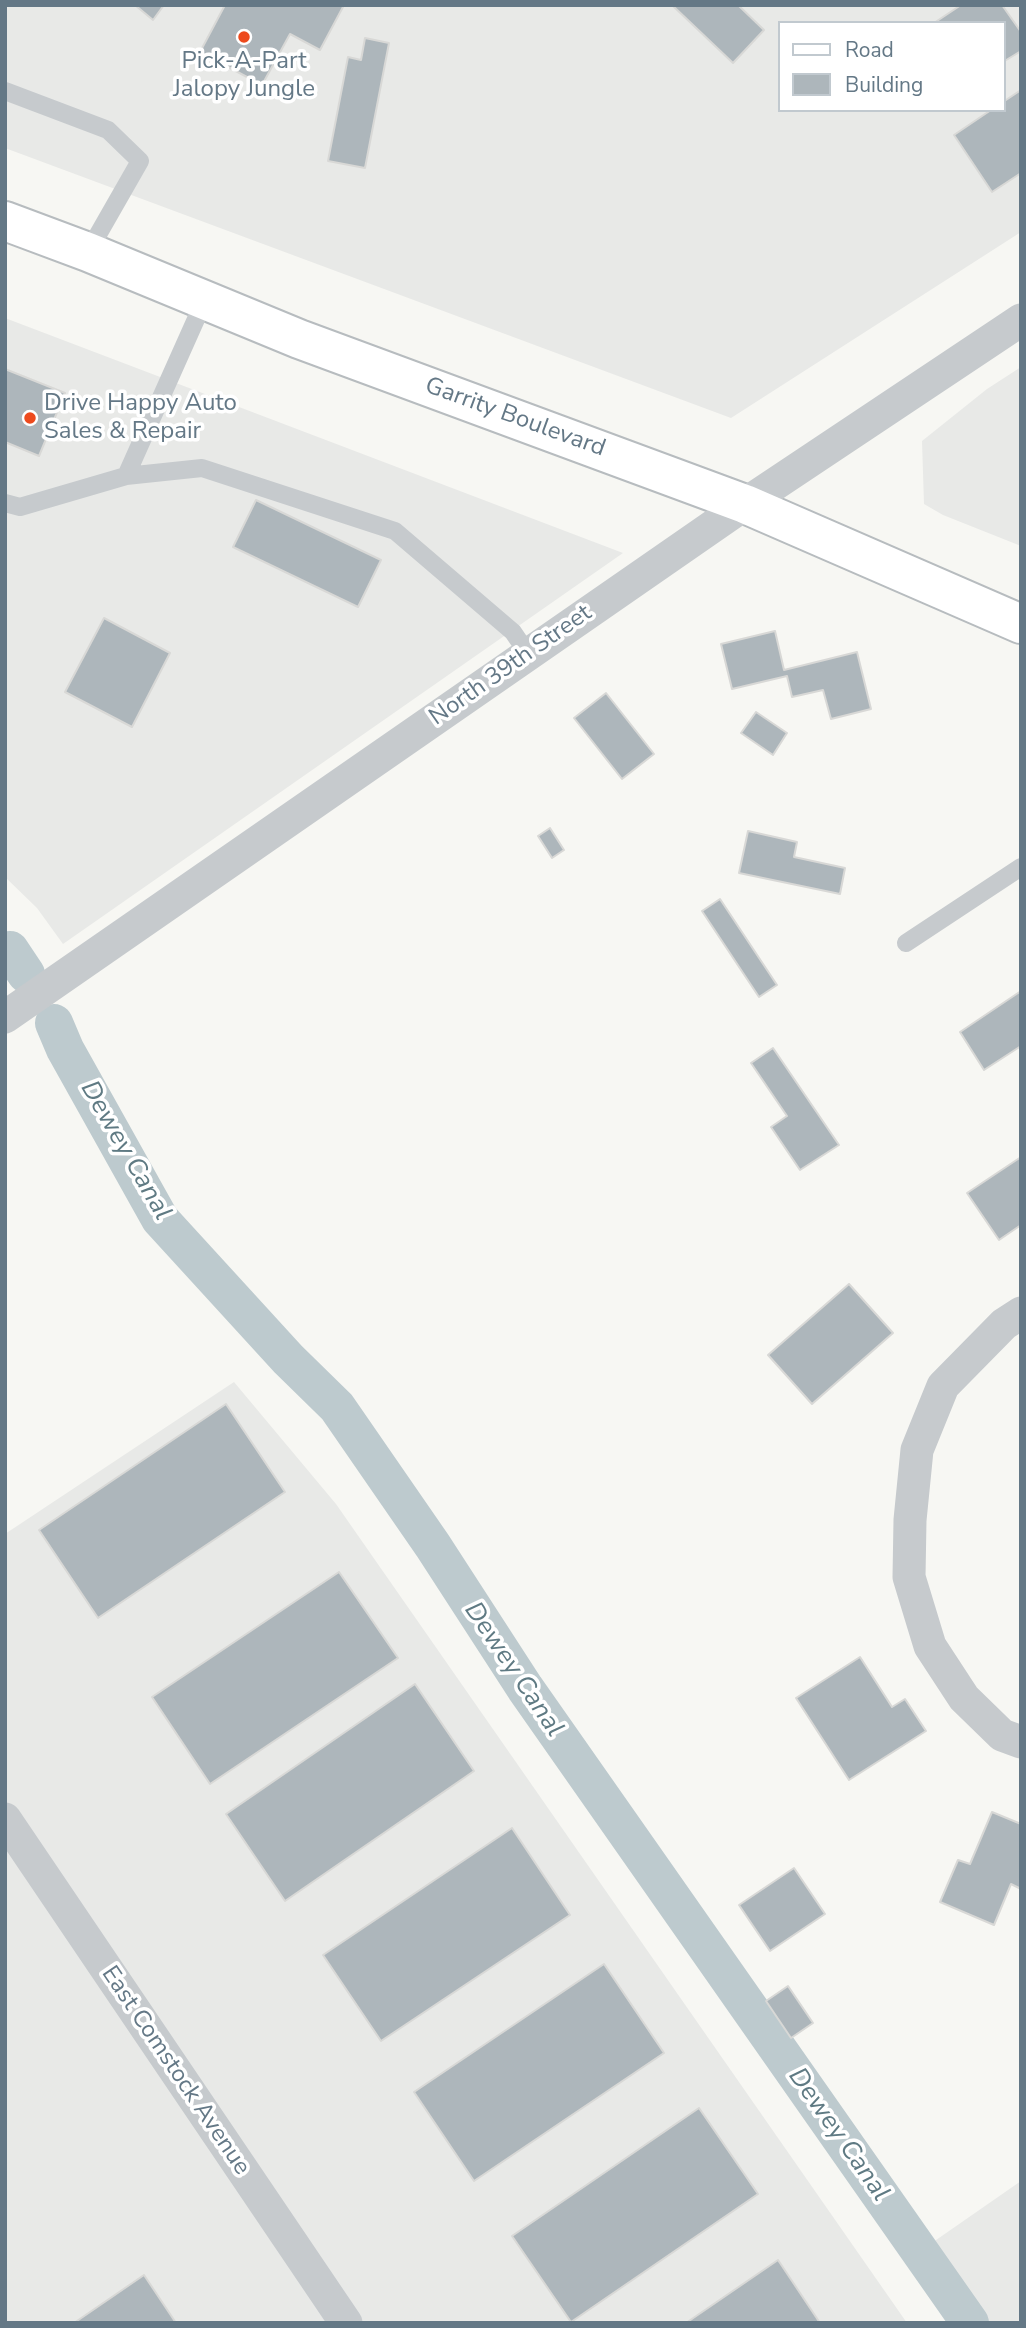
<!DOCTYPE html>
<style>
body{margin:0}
#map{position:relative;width:1026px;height:2328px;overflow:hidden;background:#f7f7f3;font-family:"Nunito Sans",sans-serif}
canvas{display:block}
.frame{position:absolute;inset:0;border:7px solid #647886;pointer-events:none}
.legend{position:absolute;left:778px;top:21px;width:228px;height:91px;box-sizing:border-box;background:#fff;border:2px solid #c1c9cf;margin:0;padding:9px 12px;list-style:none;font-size:21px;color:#647886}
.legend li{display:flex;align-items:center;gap:14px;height:35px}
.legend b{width:35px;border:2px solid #c1c9cf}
</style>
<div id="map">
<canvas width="1026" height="2328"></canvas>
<div class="frame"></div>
<ul class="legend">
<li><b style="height:9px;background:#fff"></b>Road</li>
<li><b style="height:19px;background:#adb6bb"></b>Building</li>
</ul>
</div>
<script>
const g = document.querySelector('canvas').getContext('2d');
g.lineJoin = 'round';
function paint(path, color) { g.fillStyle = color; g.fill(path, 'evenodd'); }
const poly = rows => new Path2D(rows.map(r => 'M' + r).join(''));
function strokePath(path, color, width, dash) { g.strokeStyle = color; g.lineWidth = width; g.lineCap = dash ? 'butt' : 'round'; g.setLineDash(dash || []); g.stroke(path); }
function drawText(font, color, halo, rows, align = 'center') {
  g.font = font + ' "Nunito Sans",sans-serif'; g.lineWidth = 7; g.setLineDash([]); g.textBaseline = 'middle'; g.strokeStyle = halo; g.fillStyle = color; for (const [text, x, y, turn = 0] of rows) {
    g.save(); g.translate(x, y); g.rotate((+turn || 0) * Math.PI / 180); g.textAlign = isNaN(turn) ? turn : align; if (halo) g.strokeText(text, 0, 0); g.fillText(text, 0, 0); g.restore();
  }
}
paint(poly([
 [5,5,1021,5,1021,232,731,418,5,148],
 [779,23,1003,23,1003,110,779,110],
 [5,318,623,553,63,944,37,908,5,877],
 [1021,367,1021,546,943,515,924,504,922,441,987,389],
 [234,1382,336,1504,907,2323,5,2323,5,1534],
 [1021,2181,1021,2323,980,2323,926,2247]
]), '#e8e9e7');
strokePath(poly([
 [10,950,26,974],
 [54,1023,65,1049,160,1219,288,1359,337,1407,433,1546,525,1688,970,2323]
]), '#bdcace', 38);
const building = poly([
 [135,5,164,5,153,20,135,5],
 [225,5,266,6,344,5,320,50,290,34,262,85,200,52,225,5],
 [672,5,738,5,764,30,733,63,672,5],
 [961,5,1002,5,1021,32,1021,51,1003,62,1003,23,934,23,961,5],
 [365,38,389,43,365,168,328,161,348,57,361,60,365,38],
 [1021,90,1021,173,992,192,954,135,991,110,1003,110,1003,102,1021,90],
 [5,369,65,393,39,456,5,442,5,369],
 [256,500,381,560,358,607,233,547,256,500],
 [104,618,170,653,132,727,65,692,104,618],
 [775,631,784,670,857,652,871,709,831,719,823,690,792,697,787,676,732,689,721,644,775,631],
 [606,693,654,754,622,779,574,718,606,693],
 [756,712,787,733,773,755,741,733,756,712],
 [550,828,564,850,552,858,538,836,550,828],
 [748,831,797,842,794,857,845,868,840,894,739,873,748,831],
 [720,899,777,985,759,997,702,911,720,899],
 [1021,991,1021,1046,984,1070,960,1032,1021,991],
 [773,1048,839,1145,800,1170,771,1127,787,1116,751,1063,773,1048],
 [1021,1157,1021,1225,999,1240,967,1193,1021,1157],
 [849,1284,893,1333,812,1404,768,1355,849,1284],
 [226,1404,285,1492,98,1618,39,1530,226,1404],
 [339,1572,398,1658,210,1784,152,1697,339,1572],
 [860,1657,892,1707,905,1699,926,1731,849,1780,796,1698,860,1657],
 [415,1684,474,1771,285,1901,226,1814,415,1684],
 [992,1812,1021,1824,1021,1889,1011,1884,994,1925,940,1902,958,1860,970,1864,992,1812],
 [512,1828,570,1915,381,2041,323,1955,512,1828],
 [794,1868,825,1914,770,1951,739,1905,794,1868],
 [604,1964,664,2053,474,2181,414,2092,604,1964],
 [788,1986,813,2023,791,2038,766,2001,788,1986],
 [699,2108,758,2194,571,2322,512,2236,699,2108],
 [778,2260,820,2323,686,2323,778,2260],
 [144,2275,176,2323,74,2323,144,2275]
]);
paint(building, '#adb6bb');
strokePath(building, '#d8d8d6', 2);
const primary = poly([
 [5,221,88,252,299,339,745,504,1021,624]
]);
strokePath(primary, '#b7bcbf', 42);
strokePath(poly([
 [5,91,108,130,140,161,88,252],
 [126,476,205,299],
 [5,503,20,507,126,476,202,468,395,531,513,632,528,654],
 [906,943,1021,867]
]), '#c6cacd', 18);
strokePath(poly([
 [5,1017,745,504,1021,320],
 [1021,1313,1004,1324,943,1386,917,1450,910,1520,909,1577,930,1646,964,1698,1002,1735,1021,1742],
 [5,1819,346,2323]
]), '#c6cacd', 33);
strokePath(primary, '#fff', 38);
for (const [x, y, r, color] of [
 [244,37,7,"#ed4a1d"],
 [30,418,7,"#ed4a1d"]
]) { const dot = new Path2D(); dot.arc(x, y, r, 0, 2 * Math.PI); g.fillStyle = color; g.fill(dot); strokePath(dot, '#fff', 2.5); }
drawText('24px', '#647886', '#fff', [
 ["Pick-A-Part",244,62],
 ["Jalopy Jungle",244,90],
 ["Drive Happy Auto",44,404,"left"],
 ["Sales & Repair",44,432,"left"]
]);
drawText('24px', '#647886', '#fff', [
 ["Garrity Boulevard",515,418,20],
 ["North 39th Street",511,666,-35],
 ["East Comstock Avenue",175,2071,56]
]);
drawText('italic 26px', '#5f7a83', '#fff', [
 ["Dewey Canal",125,1151,60],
 ["Dewey Canal",513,1670,56],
 ["Dewey Canal",838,2135,55]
]);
</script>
